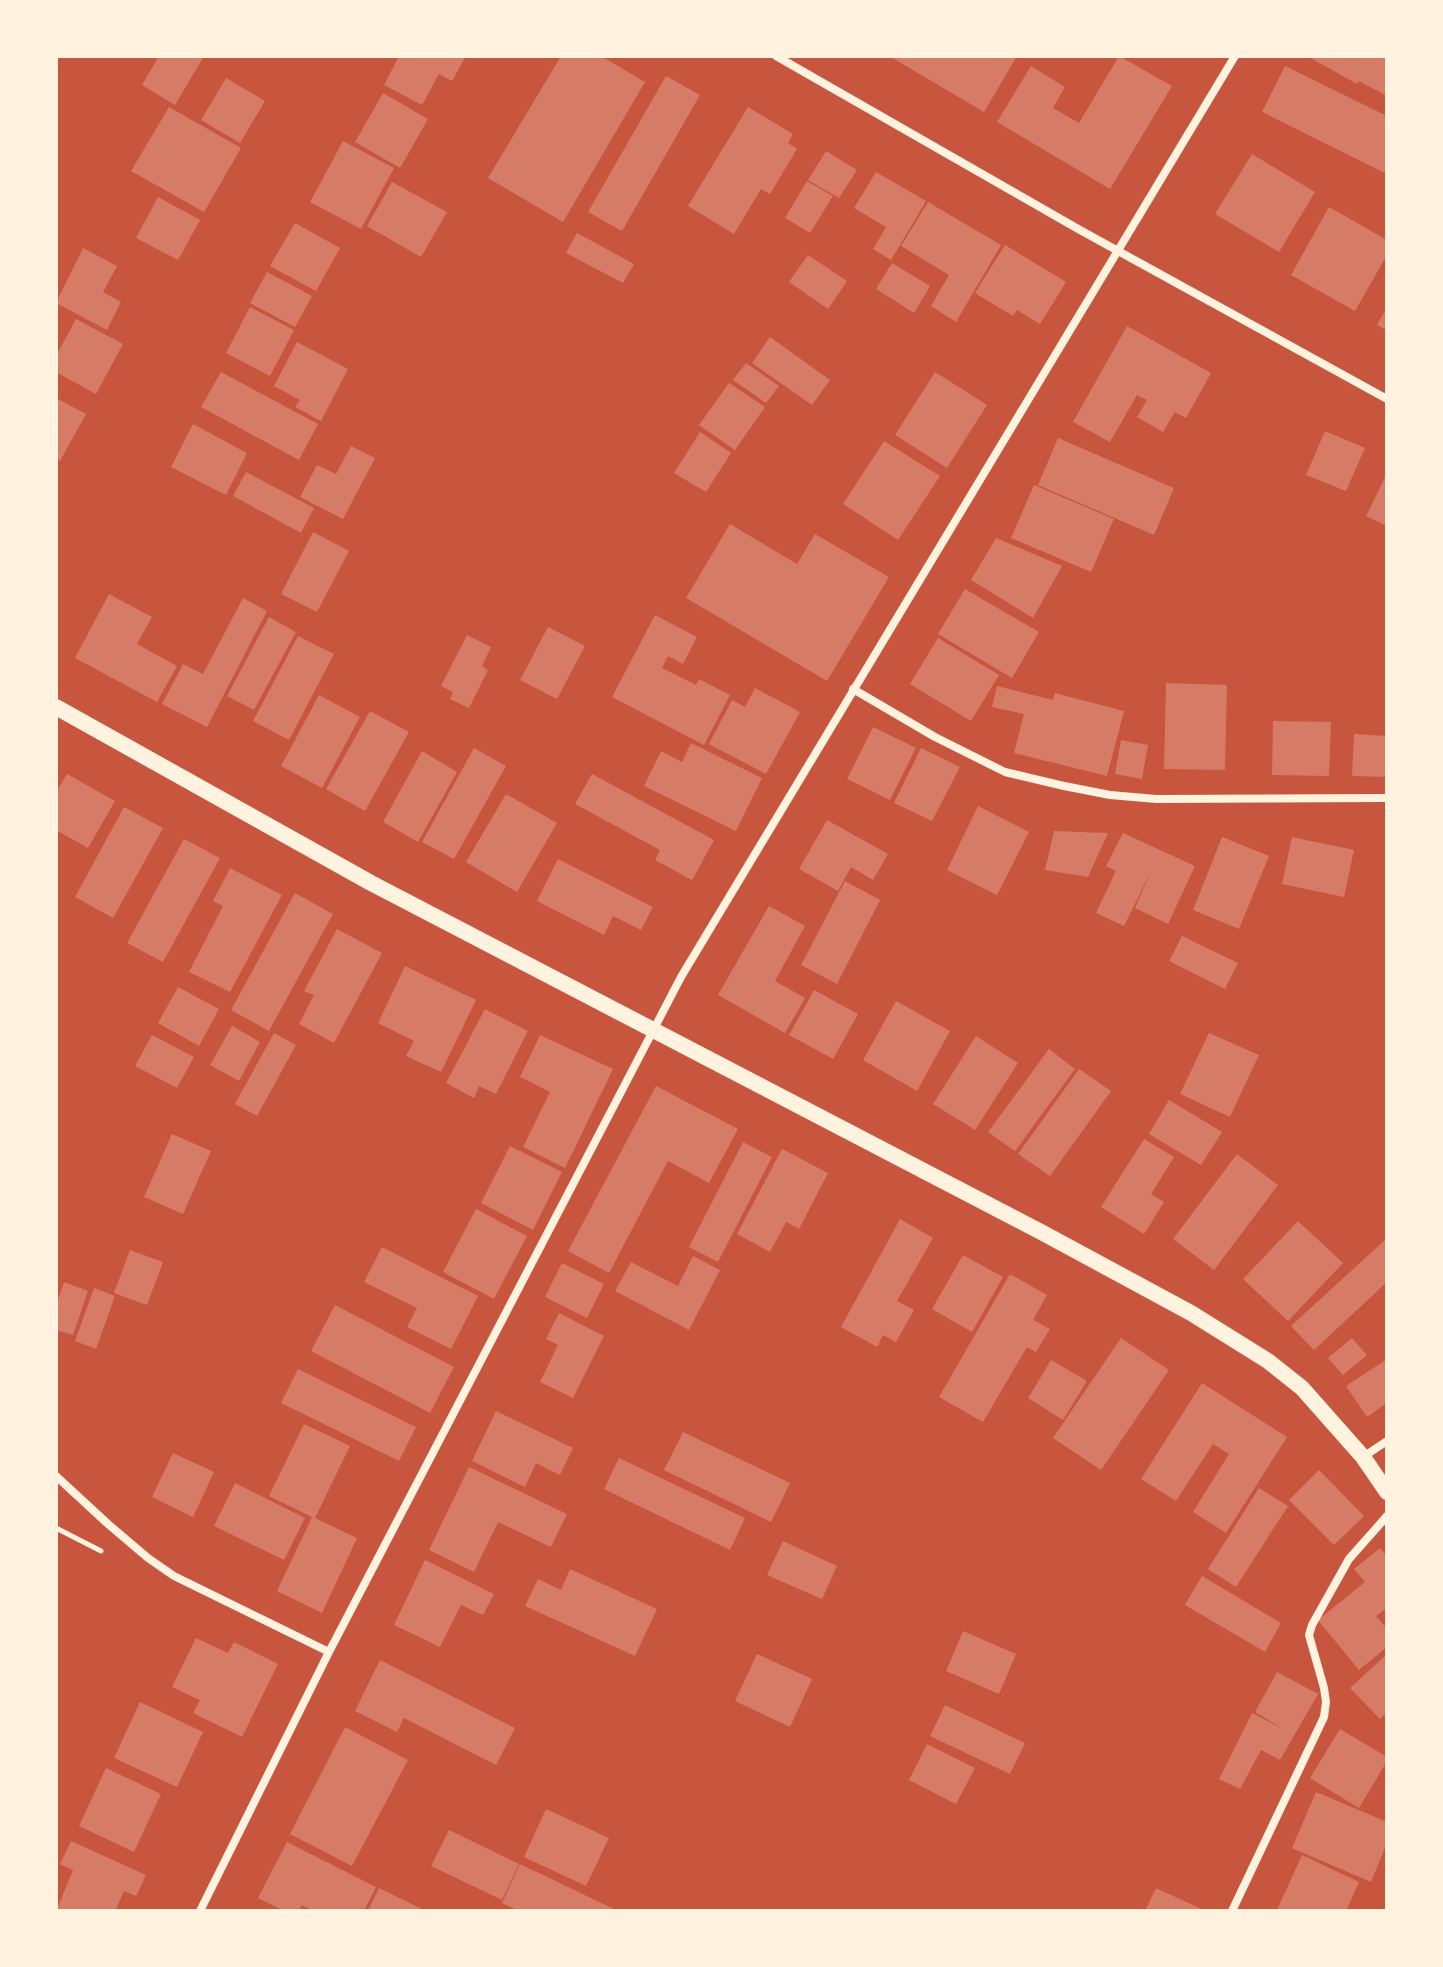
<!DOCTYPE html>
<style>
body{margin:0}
#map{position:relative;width:1443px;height:1967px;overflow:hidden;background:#c8553d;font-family:Mulish,sans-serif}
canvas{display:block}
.frame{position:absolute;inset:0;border:58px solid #fff3e0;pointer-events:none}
</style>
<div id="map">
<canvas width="1443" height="1967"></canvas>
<div class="frame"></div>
</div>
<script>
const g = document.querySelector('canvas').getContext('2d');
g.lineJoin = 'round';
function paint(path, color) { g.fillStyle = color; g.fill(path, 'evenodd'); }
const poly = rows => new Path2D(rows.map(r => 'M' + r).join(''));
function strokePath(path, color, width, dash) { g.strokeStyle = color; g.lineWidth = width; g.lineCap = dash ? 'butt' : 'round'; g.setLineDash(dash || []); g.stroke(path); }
paint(poly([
 [159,56,204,56,175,105,142,85],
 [399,56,409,58,466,56,452,81,439,74,422,105,384,85],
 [561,56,601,56,645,82,563,222,488,178],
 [889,56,958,57,1017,56,984,112],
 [1119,56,1172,86,1110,189,997,122,1031,66,1065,87,1053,108,1079,123],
 [1307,56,1387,56,1387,96,1359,81,1357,84],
 [1285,66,1387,116,1387,174,1262,112],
 [666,76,700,95,622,231,588,212],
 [226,78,265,101,240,143,201,120],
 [383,93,428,119,400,168,355,142],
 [169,107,241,148,204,212,131,171],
 [748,107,793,134,788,143,797,149,770,194,761,189,734,234,688,206],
 [343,141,394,168,361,229,310,202],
 [826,151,857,170,839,198,808,180],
 [1252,154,1315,192,1279,252,1215,214],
 [876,172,926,201,891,260,873,249,886,227,854,208],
 [807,181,833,196,810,233,785,218],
 [392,182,447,212,421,257,367,226],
 [158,197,200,220,178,260,136,238],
 [928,202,1001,245,956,322,931,306,949,275,901,246],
 [1329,207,1387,240,1387,255,1355,311,1291,275],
 [295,223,340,248,316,291,270,266],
 [577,233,634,264,623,283,566,253],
 [1005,245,1066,282,1040,324,1017,310,1013,316,975,293],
 [83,248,117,266,103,292,121,302,107,330,56,303],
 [808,255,847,281,828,309,789,282],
 [892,263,930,286,914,313,876,289],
 [267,272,312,296,295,327,250,303],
 [250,307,294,330,270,376,226,353],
 [1387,307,1387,330,1377,325],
 [76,319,123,344,96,394,56,372,56,356],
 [1127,326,1211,373,1186,418,1175,412,1163,432,1137,417,1147,400,1137,395,1110,442,1073,422],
 [770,337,830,380,812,405,752,363],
 [297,342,348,369,321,421,295,407,300,400,274,386],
 [746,363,779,386,766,403,733,380],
 [221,372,318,424,299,460,201,407],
 [935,372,987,405,947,468,895,435],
 [729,383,765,407,735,450,699,425],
 [56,398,86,414,60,461,56,458],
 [193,424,247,453,226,495,171,467],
 [1325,431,1365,448,1346,491,1306,475],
 [700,432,731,453,706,492,674,473],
 [1058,438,1174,488,1154,535,1038,485],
 [884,441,940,476,898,540,843,504],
 [351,446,375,458,343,519,300,497,317,465,336,474],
 [246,472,314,508,301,533,233,496],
 [1387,473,1387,526,1366,516],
 [1034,485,1114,519,1091,572,1011,538],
 [730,524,797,564,815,534,889,577,827,681,686,598],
 [313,532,349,551,317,612,281,594],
 [996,538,1062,566,1033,618,971,580],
 [965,589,1039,632,1012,678,938,634],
 [109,594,152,617,137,644,177,666,157,702,75,658],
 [243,598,267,611,207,727,162,704,183,664,203,674],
 [655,615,697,637,683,664,668,656,662,668,696,685,699,679,730,695,704,745,612,697],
 [269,617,296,632,254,710,227,696],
 [548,627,585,646,557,699,520,680],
 [467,635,491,647,482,666,488,670,469,708,450,699,453,692,441,686],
 [298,636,334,654,289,740,253,721],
 [938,638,999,675,971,721,910,684],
 [1166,683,1227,685,1225,770,1164,769],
 [997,686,1053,700,1055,693,1124,711,1107,776,1014,753,1024,714,992,707],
 [755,688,800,712,766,774,709,744,732,700,745,707],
 [319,695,360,717,322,788,281,766],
 [370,711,409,732,365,811,326,789],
 [1273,721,1331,722,1329,776,1272,775],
 [873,727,916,748,890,800,847,779],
 [1354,734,1387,736,1387,777,1352,776],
 [1121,740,1148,745,1142,779,1115,774],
 [691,743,762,778,736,831,644,786,661,751,682,762],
 [474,748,506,766,454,859,422,842],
 [921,748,960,767,932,821,894,803],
 [422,751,457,772,418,842,383,822],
 [67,774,115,801,88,848,56,830,56,792],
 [592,774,714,840,692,880,655,860,660,850,575,804],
 [506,794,557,823,517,892,466,862],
 [978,806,1029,832,997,895,947,870],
 [124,807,163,828,113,918,75,897],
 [827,820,888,854,873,880,851,867,838,891,799,869],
 [1054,831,1108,833,1088,877,1045,870],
 [1123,833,1195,866,1168,924,1135,908,1152,869,1124,926,1096,913,1116,871,1106,866],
 [1222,837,1269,856,1239,929,1193,910],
 [1292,837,1354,850,1344,897,1282,884],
 [184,839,220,858,163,962,127,943],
 [558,859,653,907,641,930,613,916,604,935,537,901],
 [230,868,282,895,230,992,189,972,223,906,213,901],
 [845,881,880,900,837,984,801,965],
 [295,893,333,914,269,1031,231,1010],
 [769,906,805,926,775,981,805,998,785,1033,718,995],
 [337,929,382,953,334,1043,299,1024,314,995,304,991],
 [1182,936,1238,963,1225,989,1169,961],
 [405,966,476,1000,441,1072,406,1056,414,1041,378,1023],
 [178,987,219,1009,199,1046,158,1023],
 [814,990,858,1014,833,1059,789,1035],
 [896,1001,950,1031,917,1091,863,1060],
 [485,1009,528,1031,496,1094,479,1086,474,1098,446,1083],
 [232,1026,260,1042,239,1081,210,1065],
 [274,1033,296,1045,257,1116,235,1104],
 [1209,1033,1259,1055,1230,1117,1180,1094],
 [152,1035,194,1057,177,1088,135,1066],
 [540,1035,613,1069,565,1168,523,1147,550,1092,520,1077],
 [976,1036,1018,1063,975,1130,933,1104],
 [1049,1049,1075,1069,1015,1151,988,1132],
 [1079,1069,1111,1091,1050,1176,1018,1154],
 [656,1086,738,1129,709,1183,668,1161,609,1273,568,1251],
 [1169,1100,1222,1132,1201,1165,1149,1134],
 [172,1134,211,1151,183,1214,144,1197],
 [1144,1139,1174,1157,1151,1194,1164,1202,1144,1234,1101,1207],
 [743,1142,772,1157,718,1262,689,1247],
 [510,1146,562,1172,533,1230,481,1203],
 [782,1149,828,1173,799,1229,786,1222,770,1252,737,1234],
 [1237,1154,1278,1185,1214,1270,1173,1239],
 [476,1209,527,1236,494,1299,443,1272],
 [900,1219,933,1238,897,1301,914,1310,896,1342,883,1335,877,1347,841,1327],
 [1298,1221,1343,1263,1288,1321,1243,1279],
 [1387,1238,1387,1282,1314,1350,1291,1326],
 [382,1247,478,1296,451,1349,407,1327,417,1308,364,1282],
 [130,1250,163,1262,147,1305,114,1293],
 [963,1255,1003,1277,972,1332,932,1309],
 [693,1256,720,1270,689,1330,615,1291,631,1262,678,1286],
 [562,1263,604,1284,587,1318,545,1297],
 [1010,1274,1047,1295,1033,1320,1050,1329,1036,1352,1027,1347,983,1422,939,1397],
 [64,1282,88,1291,73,1335,56,1330,56,1305],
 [94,1288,115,1296,96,1349,75,1341],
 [335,1305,454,1367,430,1413,311,1351],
 [559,1313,604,1336,573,1398,540,1382,558,1345,546,1339],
 [1121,1338,1169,1370,1101,1470,1053,1438],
 [1352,1338,1367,1355,1343,1375,1328,1358],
 [1387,1359,1387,1403,1367,1417,1346,1386],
 [1051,1360,1087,1381,1063,1420,1028,1398],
 [298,1369,416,1427,399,1461,281,1403],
 [1202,1383,1287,1437,1226,1533,1193,1512,1229,1454,1213,1444,1176,1501,1141,1479],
 [496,1411,573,1448,560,1475,536,1463,525,1487,472,1461],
 [304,1424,350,1446,315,1518,357,1538,322,1613,277,1591,312,1517,269,1496],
 [683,1432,790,1483,771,1522,664,1470],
 [173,1453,214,1472,193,1517,152,1497],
 [619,1458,745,1518,730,1550,604,1489],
 [469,1467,567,1514,551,1547,498,1522,474,1572,429,1550],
 [1319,1470,1364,1516,1334,1545,1289,1500],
 [235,1483,305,1518,284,1560,214,1526],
 [1259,1488,1288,1506,1236,1587,1208,1569],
 [783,1541,837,1566,822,1599,767,1575],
 [1380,1548,1387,1557,1387,1608,1376,1616,1387,1629,1387,1647,1359,1670,1318,1620,1365,1582,1354,1569],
 [425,1560,494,1594,483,1615,461,1605,440,1647,394,1625],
 [570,1569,657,1609,635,1656,525,1606,538,1579,561,1590],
 [1202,1576,1281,1623,1265,1652,1185,1605],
 [963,1631,1016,1654,999,1694,946,1671],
 [196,1638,228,1653,234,1642,278,1664,242,1737,193,1713,200,1700,172,1687],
 [757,1654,812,1679,790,1727,735,1701],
 [1387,1654,1387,1712,1380,1719,1350,1688],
 [380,1660,515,1728,496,1765,404,1718,397,1732,355,1711],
 [1277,1672,1318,1694,1280,1760,1261,1750,1240,1789,1219,1779,1252,1713,1283,1729,1255,1712],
 [140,1702,203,1732,177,1787,114,1758],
 [945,1705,1025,1743,1010,1774,930,1736],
 [345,1727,408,1760,352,1866,290,1834],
 [1340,1729,1387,1757,1387,1761,1359,1808,1310,1778],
 [927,1744,975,1768,956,1804,909,1780],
 [106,1768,161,1794,134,1852,79,1826],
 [1316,1792,1387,1822,1387,1843,1371,1882,1292,1848],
 [546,1809,609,1838,586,1886,524,1857],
 [449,1830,519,1864,502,1900,431,1866],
 [71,1841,146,1875,136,1896,124,1891,115,1911,56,1911,73,1870,60,1864],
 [287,1842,376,1887,364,1911,314,1911,302,1905,298,1911,284,1911,258,1898],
 [1302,1855,1359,1882,1346,1911,1277,1910],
 [520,1864,618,1911,519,1911,502,1903],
 [379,1888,426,1911,368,1911],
 [1156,1888,1206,1911,1145,1911]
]), '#d67c66');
strokePath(poly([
 [56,1528,101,1551]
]), '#fff3e0', 5);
strokePath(poly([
 [776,56,1080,230,1387,399],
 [853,689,935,737,1005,772,1064,786,1110,795,1156,799,1387,798],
 [1363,1457,1387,1441],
 [56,1476,108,1524,148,1558,174,1576,329,1652],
 [200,1911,329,1652,681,977,1235,56],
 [1232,1911,1324,1717,1326,1702,1324,1688,1309,1635,1312,1625,1349,1559,1387,1516]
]), '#fff3e0', 8);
strokePath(poly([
 [56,707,371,883,1043,1233,1191,1313,1268,1361,1302,1388,1363,1457,1387,1492]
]), '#fff3e0', 16);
</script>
